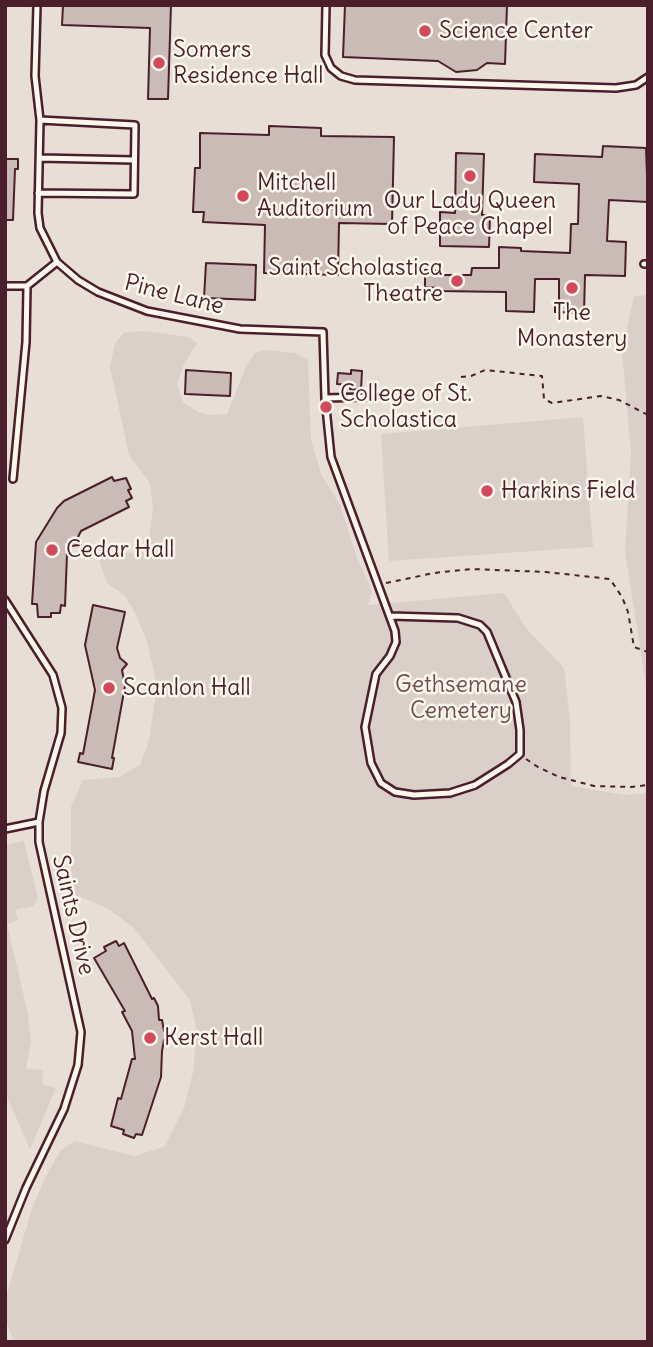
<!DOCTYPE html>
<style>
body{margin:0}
#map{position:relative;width:653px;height:1347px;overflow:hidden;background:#f4eee4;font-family:Delius,sans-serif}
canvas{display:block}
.frame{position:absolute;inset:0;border:7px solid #4a1f2b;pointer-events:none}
</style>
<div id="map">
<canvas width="653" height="1347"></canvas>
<div class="frame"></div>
</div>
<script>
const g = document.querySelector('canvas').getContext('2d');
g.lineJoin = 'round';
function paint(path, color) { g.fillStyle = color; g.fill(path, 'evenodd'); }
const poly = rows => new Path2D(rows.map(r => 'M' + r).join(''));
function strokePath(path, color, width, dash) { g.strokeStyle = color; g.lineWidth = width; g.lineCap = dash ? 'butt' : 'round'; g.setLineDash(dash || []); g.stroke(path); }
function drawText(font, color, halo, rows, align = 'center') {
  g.font = font + ' Delius,sans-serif'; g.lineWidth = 5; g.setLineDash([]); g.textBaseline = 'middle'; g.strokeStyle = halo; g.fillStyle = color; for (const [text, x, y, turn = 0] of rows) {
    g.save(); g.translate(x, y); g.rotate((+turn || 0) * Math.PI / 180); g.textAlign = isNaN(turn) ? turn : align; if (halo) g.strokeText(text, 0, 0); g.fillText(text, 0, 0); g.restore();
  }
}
paint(poly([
 [5,5,648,5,648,830,171,920,312,1342,5,1342]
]), '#e7dfd6');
paint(poly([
 [648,295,648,699,625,551,631,453,622,351,634,296],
 [144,331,189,337,197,343,183,366,177,385,183,402,198,412,210,415,227,414,247,364,256,352,268,350,295,353,308,360,311,439,321,474,340,505,357,558,372,590,368,605,504,593,526,628,564,668,570,721,571,786,625,795,648,793,648,1342,14,1342,7,1324,5,1301,32,1208,46,1176,61,1150,75,1141,134,1156,164,1147,184,1108,193,1072,197,1033,190,1000,134,928,107,908,71,893,71,807,83,780,119,777,140,765,149,740,157,686,147,641,135,613,125,596,107,583,99,560,104,550,137,554,149,539,153,508,150,483,129,455,110,367,115,343,125,332],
 [583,417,593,547,389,561,381,434],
 [24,841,38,899,33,906,15,910,18,920,7,924,28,1014,31,1041,26,1069,43,1070,42,1084,56,1088,30,1149,5,1092,5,845]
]), '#dbd0c9');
const building = poly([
 [63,5,171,5,168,99,148,99,150,28,62,25,63,5],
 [345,5,507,5,505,64,487,63,477,70,456,72,438,61,343,57,345,5],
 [269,126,321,128,321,136,394,137,392,224,339,223,338,275,264,273,265,225,203,222,204,212,193,212,195,168,200,168,200,133,269,135,269,126],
 [603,146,646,148,648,202,609,200,607,241,626,242,625,276,585,275,584,313,555,312,555,302,559,302,559,279,535,279,534,312,506,311,506,292,438,291,438,288,425,287,425,270,438,271,442,275,471,275,472,268,499,268,499,247,521,248,521,251,570,253,571,224,578,224,579,184,534,182,535,154,602,157,603,146],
 [456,153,484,154,482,215,490,215,489,247,440,246,440,212,455,213,456,153],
 [5,159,18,159,18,169,15,169,13,220,5,220,5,159],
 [206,263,256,265,255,300,204,298,206,263],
 [186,370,231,373,230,396,185,394,186,370],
 [351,370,362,371,361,390,350,389,351,385,337,384,338,373,351,374,351,370],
 [112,477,114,481,126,478,131,489,128,490,132,498,126,501,129,507,81,531,78,537,79,545,71,546,67,554,65,606,61,605,60,613,51,613,51,617,38,617,37,604,32,604,36,542,57,508,64,501,112,477],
 [93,605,125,612,117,648,120,658,127,664,122,670,125,686,112,758,114,758,112,769,78,762,80,753,83,754,95,690,85,645,93,605],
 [116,941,119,946,124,943,152,999,154,998,158,1006,159,1020,162,1020,164,1031,169,1035,164,1040,162,1051,161,1077,142,1135,136,1134,134,1138,123,1134,124,1130,111,1126,118,1098,121,1099,132,1059,135,1059,132,1031,122,1012,125,1011,94,958,106,951,104,947,116,941]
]);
paint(building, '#cabbb6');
strokePath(building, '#4a1f2b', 2);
const service = poly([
 [37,5,35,76,40,120,38,213,40,228,57,262,78,280,98,292,147,311,240,329,323,332,325,398,365,397],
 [326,5,325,55,331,68,341,76,355,80,616,88,636,85,648,77],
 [40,158,134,160],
 [38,193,134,194,135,125,40,120],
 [644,264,648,264],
 [5,286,27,286,57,262],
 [325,398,331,457,395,631,396,642,390,656,376,674,365,727,371,763,381,783,395,792,414,795,450,793,475,785,508,764,520,754,520,730,516,702,487,632,480,625,458,618,391,616],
 [13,479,26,342,27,286],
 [5,600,53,675,62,708,61,733,44,791,39,822,39,842,81,1032,78,1065,64,1109,26,1188,5,1240],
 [5,829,39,822]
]);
strokePath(service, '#4a1f2b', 10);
strokePath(poly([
 [461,377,471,376,485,370,542,376,544,399,552,403,601,396,619,400,648,415],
 [386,583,434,573,471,569,546,572,610,579,622,597,628,612,634,647,648,652],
 [526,759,538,767,559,777,594,786,631,787,648,785]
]), '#4a1f2b', 2, [5, 5]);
strokePath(service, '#fbf7ec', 5);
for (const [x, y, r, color] of [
 [425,31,7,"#d1495b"],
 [159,63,7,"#d1495b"],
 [470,176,7,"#d1495b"],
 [243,196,7,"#d1495b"],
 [457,281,7,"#d1495b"],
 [572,288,7,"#d1495b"],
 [326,407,7,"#d1495b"],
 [487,491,7,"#d1495b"],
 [52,550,7,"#d1495b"],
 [109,688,7,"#d1495b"],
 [150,1038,7,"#d1495b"]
]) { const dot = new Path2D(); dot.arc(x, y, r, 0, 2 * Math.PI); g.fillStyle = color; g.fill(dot); strokePath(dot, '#fbf7ec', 2.5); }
drawText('23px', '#4a1f2b', '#fbf7ec', [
 ["Science Center",439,31],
 ["Somers",173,50],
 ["Residence Hall",173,76],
 ["Mitchell",257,183],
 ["Auditorium",257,209],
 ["Our Lady Queen",470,201,"center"],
 ["of Peace Chapel",470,227,"center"],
 ["Saint Scholastica",443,268,"right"],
 ["Theatre",443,294,"right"],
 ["The",572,313,"center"],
 ["Monastery",572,339,"center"],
 ["College of St.",340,394],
 ["Scholastica",340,420],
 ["Harkins Field",501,491],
 ["Cedar Hall",66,550],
 ["Scanlon Hall",123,688],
 ["Kerst Hall",164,1038]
], 'left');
drawText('23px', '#4a1f2b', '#fbf7ec', [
 ["Pine Lane",174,295,14],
 ["Saints Drive",73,915,77]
]);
drawText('23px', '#6e4b52', '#fbf7ec', [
 ["Gethsemane",461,685],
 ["Cemetery",461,711]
]);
</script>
